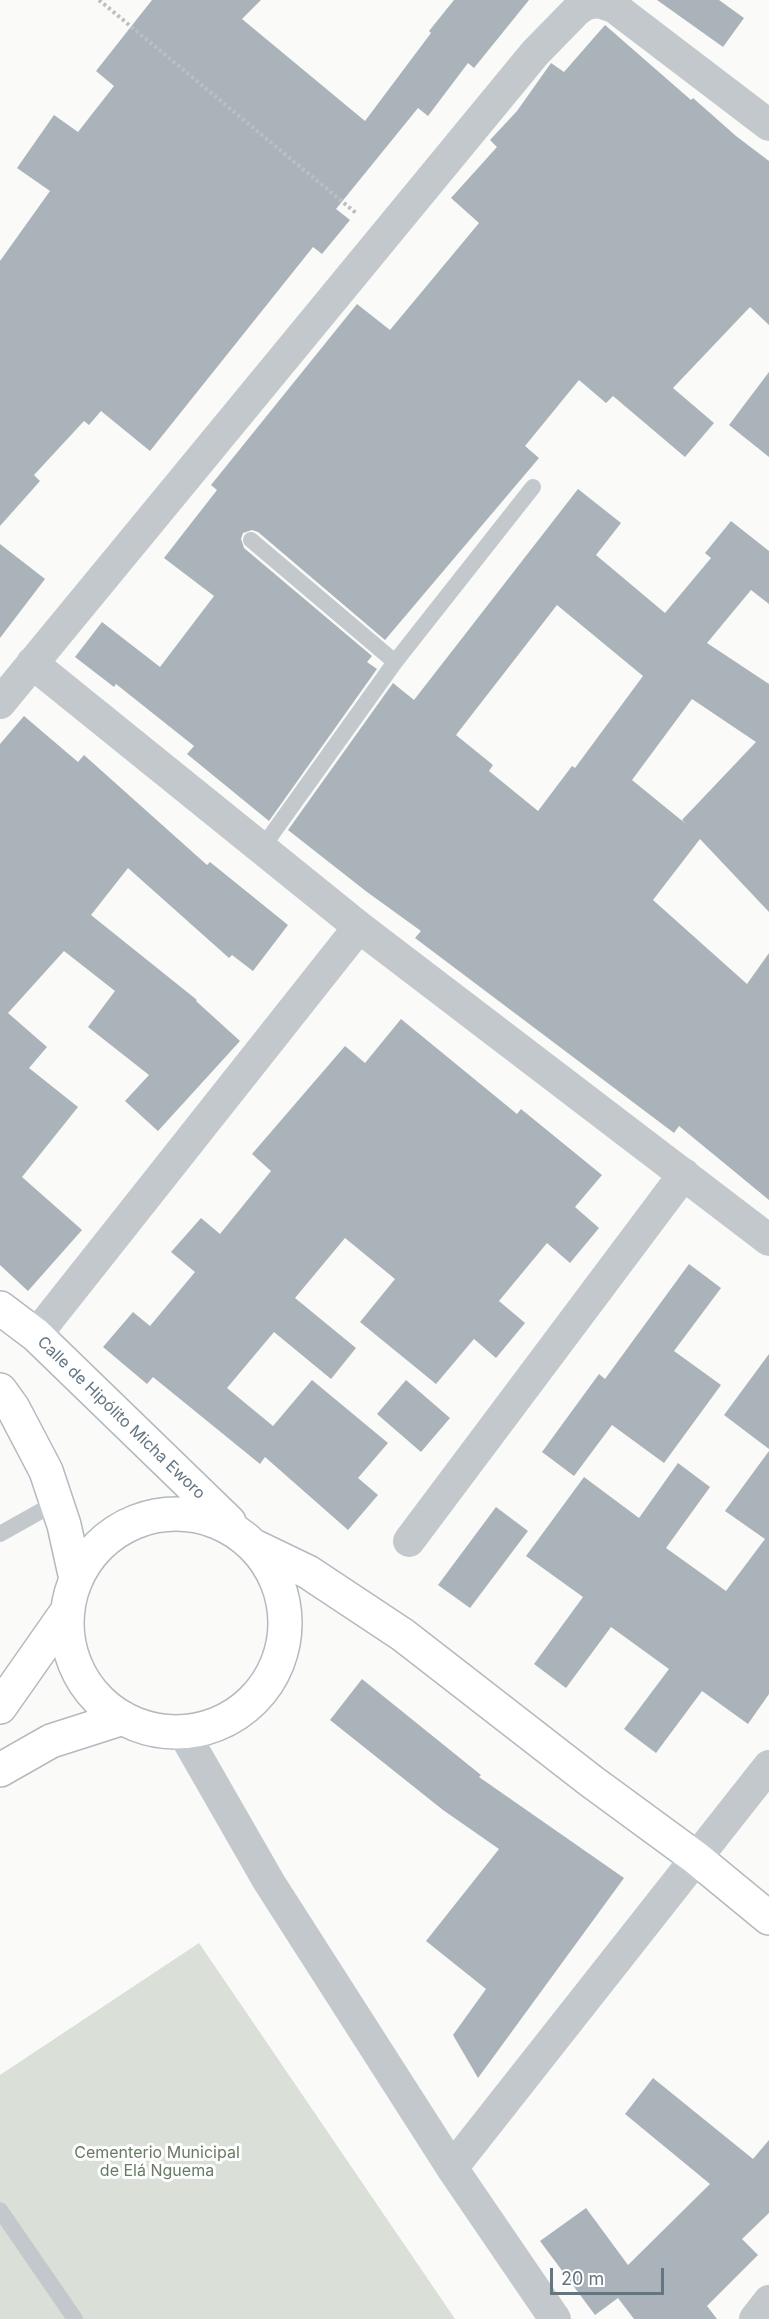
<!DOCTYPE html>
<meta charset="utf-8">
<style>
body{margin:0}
#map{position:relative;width:769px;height:2319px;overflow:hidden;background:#fafaf8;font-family:Inter,sans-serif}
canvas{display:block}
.scale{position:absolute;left:550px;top:2268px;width:114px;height:27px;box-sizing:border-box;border:3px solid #657683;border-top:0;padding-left:8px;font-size:18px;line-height:21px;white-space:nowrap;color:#657683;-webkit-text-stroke:4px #fff;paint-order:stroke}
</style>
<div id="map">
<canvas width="769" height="2319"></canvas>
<div class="scale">20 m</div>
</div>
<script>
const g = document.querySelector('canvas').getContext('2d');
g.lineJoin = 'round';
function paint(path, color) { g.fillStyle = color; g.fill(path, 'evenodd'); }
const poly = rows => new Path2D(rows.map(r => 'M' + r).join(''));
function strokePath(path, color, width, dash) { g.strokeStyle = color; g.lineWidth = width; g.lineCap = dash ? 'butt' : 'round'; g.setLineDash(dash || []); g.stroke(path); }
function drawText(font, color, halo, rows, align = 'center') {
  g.font = font + ' Inter,sans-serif'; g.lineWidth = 6; g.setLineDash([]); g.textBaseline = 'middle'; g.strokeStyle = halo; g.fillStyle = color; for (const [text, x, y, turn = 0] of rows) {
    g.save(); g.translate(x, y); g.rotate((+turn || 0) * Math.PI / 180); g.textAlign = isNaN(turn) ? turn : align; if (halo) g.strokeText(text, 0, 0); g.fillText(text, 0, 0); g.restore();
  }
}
paint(poly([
 [199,1943,455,2319,0,2319,0,2075]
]), '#dadfd7');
paint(poly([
 [152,0,261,0,242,19,365,121,431,33,429,31,454,0,529,0,474,68,468,63,428,116,418,108,336,209,350,220,322,254,313,247,150,451,101,411,89,425,84,421,34,475,40,481,0,526,0,261,50,191,17,168,54,115,78,132,114,86,96,71],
 [657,0,719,0,744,18,723,47],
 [605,25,691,100,693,98,736,136,769,161,769,325,750,307,673,388,714,423,685,457,613,396,606,403,579,380,525,446,539,458,385,640,258,532,252,530,243,533,241,539,244,548,372,656,367,662,377,669,269,821,187,754,194,746,116,684,114,687,75,657,102,622,160,667,214,596,164,558,217,490,211,485,357,304,390,330,479,223,451,198,497,147,490,140,517,111,551,63,564,72],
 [769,372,769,457,729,425],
 [578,489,621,523,596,555,665,613,711,558,705,553,731,521,769,551,769,604,751,590,707,643,769,684,769,912,700,839,653,900,747,984,769,953,769,1200,679,1126,674,1133,415,938,421,931,367,892,288,830,393,683,414,700],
 [557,605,643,676,575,768,572,766,538,811,489,771,493,765,456,735],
 [692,699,756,742,682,820,686,824,632,780],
 [0,544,45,579,0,638],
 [24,716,78,762,84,755,207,865,210,862,288,925,253,971,232,955,229,958,128,868,91,915,197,1000,196,1001,240,1041,158,1131,125,1101,149,1075,88,1027,115,991,64,951,8,1013,47,1047,29,1068,78,1107,22,1177,82,1230,28,1291,0,1265,0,744],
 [401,1019,517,1114,521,1109,602,1175,575,1207,599,1228,570,1263,547,1243,499,1301,525,1323,496,1358,474,1339,436,1384,360,1322,395,1279,345,1238,295,1298,356,1348,331,1379,274,1332,227,1388,273,1426,312,1380,388,1443,358,1478,378,1495,348,1530,265,1457,260,1464,153,1377,147,1384,103,1347,133,1312,150,1326,195,1272,171,1252,201,1218,220,1234,271,1171,252,1154,345,1046,365,1063],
 [689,1264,721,1288,674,1351,721,1385,664,1463,612,1425,574,1476,542,1452,599,1374,605,1379],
 [769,1354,769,1449,724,1415],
 [406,1380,450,1418,421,1452,377,1414],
 [769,1451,769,1694,748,1724,702,1691,656,1753,624,1729,669,1669,611,1627,566,1688,534,1664,583,1597,526,1556,584,1477,639,1518,678,1463,710,1487,666,1548,726,1591,765,1539,725,1511],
 [496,1507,528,1531,470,1608,438,1585],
 [362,1679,481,1775,479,1777,624,1878,478,2078,453,2035,486,1989,426,1941,499,1849,443,1810,330,1720],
 [653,2078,753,2159,769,2140,769,2213,742,2239,758,2255,707,2306,717,2319,634,2319,618,2298,595,2315,540,2241,586,2208,628,2265,710,2184,625,2114]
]), '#aab3b9');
const secondary = poly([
 [0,1308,36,1335,229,1522],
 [0,1390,13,1408,46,1471,64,1525,76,1579],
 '67 1623a109 109 0 1 1 218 0a109 109 0 1 1-218 0Z',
 [256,1547,308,1572,403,1635,591,1781,696,1858,769,1918],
 [0,1707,68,1610],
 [0,1770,51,1741,123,1718]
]);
strokePath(secondary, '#b3babf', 36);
strokePath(poly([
 [99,0,356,213]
]), '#bbbfc2', 4, [3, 3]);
strokePath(poly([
 [251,540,395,662],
 [262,848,395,662,533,487],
 [0,1534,57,1502],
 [0,2210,75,2319]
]), '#c3c8cc', 16);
strokePath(poly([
 [32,663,359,927,769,1240],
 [0,703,535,53,576,11,586,4,599,2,614,7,769,125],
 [36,1335,359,927],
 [409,1541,684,1174],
 [183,1732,269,1882,452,2168,555,2319],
 [452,2168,769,1766],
 [755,2319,769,2301]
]), '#c3c8cc', 32);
strokePath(secondary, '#fff', 33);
drawText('16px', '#657683', '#fff', [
 ["Calle de Hipólito Micha Eworo",121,1418,44]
]);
drawText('16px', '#687a64', '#fff', [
 ["Cementerio Municipal",157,2153],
 ["de Elá Nguema",157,2171]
]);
</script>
